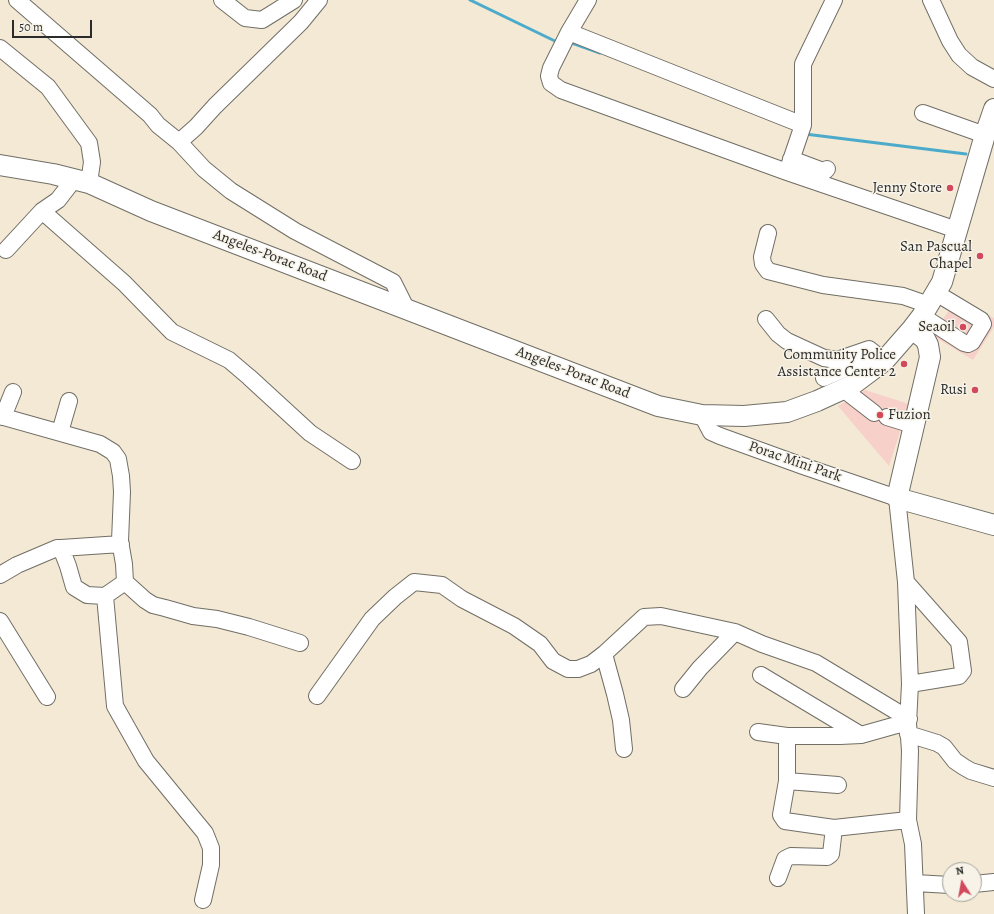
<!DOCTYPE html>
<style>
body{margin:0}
#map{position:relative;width:994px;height:914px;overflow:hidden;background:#f3e9d4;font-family:Alegreya,serif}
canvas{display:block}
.north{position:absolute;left:942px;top:862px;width:40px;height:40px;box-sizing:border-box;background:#f7f3e8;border:1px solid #a5a39c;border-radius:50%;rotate:349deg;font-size:11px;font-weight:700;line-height:16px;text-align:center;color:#2b2b2b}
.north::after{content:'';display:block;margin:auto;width:14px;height:18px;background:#d1495b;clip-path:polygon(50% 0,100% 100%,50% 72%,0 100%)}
.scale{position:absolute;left:12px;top:20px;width:80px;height:18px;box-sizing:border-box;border:2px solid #2b2b2b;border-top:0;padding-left:5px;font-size:12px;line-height:14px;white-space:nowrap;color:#2b2b2b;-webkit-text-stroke:3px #f7f3e8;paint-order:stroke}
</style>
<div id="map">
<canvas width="994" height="914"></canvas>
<div class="north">N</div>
<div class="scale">50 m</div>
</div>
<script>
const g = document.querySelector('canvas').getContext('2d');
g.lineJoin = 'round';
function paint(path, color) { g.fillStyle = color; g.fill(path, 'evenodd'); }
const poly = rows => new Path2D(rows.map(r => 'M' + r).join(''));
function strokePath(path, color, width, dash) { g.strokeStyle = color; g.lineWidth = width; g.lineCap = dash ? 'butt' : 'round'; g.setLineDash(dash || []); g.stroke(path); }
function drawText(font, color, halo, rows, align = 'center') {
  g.font = font + ' Alegreya,serif'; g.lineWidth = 3; g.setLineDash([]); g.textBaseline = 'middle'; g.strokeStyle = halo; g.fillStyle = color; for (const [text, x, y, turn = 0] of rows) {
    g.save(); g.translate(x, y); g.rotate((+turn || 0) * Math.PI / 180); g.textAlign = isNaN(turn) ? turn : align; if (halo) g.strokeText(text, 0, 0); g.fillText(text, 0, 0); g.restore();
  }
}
paint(poly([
 [956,298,994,318,994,327,973,360,933,336],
 [865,390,909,404,889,466,838,406]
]), '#f7d0ca');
strokePath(poly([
 [470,0,559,43],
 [569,42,600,53],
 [805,134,966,154]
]), '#4cabcb', 3);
const minor = poly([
 [17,0,150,115,158,125,179,142,204,169,231,191,295,231,393,282,406,308],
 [222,0,245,18,262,20,294,0],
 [588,0,569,32,551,68,549,76,551,83,561,90,787,172,957,230],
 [931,0,950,41,959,55,972,67,994,79],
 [569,32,803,125],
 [0,48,48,87,89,143,92,162,89,183],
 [923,113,985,135],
 [179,142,196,127,215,106,301,22,319,0],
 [791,159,823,171,825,171,827,169],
 [787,172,803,125,803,64,834,0],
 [42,211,124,283,172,332,229,360,249,377,310,433,352,461],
 [768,233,762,257,763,264,768,271,823,285,903,296,929,305],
 [6,250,42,211,58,200,75,178],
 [922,316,964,343,968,344,972,342,983,324,981,320,936,293],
 [766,319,778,334,787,341,824,358,837,360,869,349,884,361],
 [824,378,856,364,867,356],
 [843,389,874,413],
 [702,415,711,432,720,436,803,466,897,498,906,582,910,684,908,723,910,751,908,820,913,844,916,914],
 [0,416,100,444,113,452,118,459,121,476,122,492,120,541,124,564,125,582,145,600,153,605,165,608,193,616,217,619,249,627,300,643],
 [3,417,13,392],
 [887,417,913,425],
 [60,432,69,401],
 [61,548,121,544],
 [0,575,17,565,57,548,61,548,68,566,74,587,87,595,105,596,125,582],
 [906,582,959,642,963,671,959,676,910,684],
 [105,596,115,706,146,761,205,833,211,848,211,865,203,900],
 [0,621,47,697],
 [604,654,615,694,621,720,624,749],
 [761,675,861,735],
 [683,689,700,668,735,632],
 [317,696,372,619,395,597,414,582,442,585,462,599,514,626,540,644,553,661,568,669,578,669,591,664,604,654,644,617,661,616,735,632,762,644,816,663,909,719],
 [758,732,787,736,840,736,861,735,893,726,908,723],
 [908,734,937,743,944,747,955,761,964,767,971,771,994,778],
 [787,736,787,781,781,815,785,821,834,828,908,820],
 [787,781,838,785],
 [778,878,785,859,791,856,827,857,831,854,834,828],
 [915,883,950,885],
 [974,884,994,882]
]);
const major = poly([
 [0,165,53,174,89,183,151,211,658,406,702,415,744,416,787,412,817,401,852,385,884,361,912,329,922,316,942,282,985,135,994,109],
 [912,329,925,339,928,345,930,357,897,498,994,525]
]);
strokePath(minor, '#716e66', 18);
strokePath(major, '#716e66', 22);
strokePath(minor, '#fff', 16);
strokePath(major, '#fff', 20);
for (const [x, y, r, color] of [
 [950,188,4,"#d1495b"],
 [980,256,4,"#d1495b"],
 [963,327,4,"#d1495b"],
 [904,364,4,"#d1495b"],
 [975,390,4,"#d1495b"],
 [880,415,4,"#d1495b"]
]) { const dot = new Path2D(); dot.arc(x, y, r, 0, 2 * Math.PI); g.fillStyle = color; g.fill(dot); strokePath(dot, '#f7f3e8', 1.5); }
drawText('15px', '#2b2b2b', '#f7f3e8', [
 ["Jenny Store",942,188],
 ["San Pascual",972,247],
 ["Chapel",972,264],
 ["Seaoil",955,327],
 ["Community Police",896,355],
 ["Assistance Center 2",896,372],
 ["Rusi",967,390],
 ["Fuzion",888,415,"left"]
], 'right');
drawText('15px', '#2b2b2b', '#f7f3e8', [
 ["Angeles-Porac Road",270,256,21],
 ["Angeles-Porac Road",573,373,21],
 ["Porac Mini Park",795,462,19]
]);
</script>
